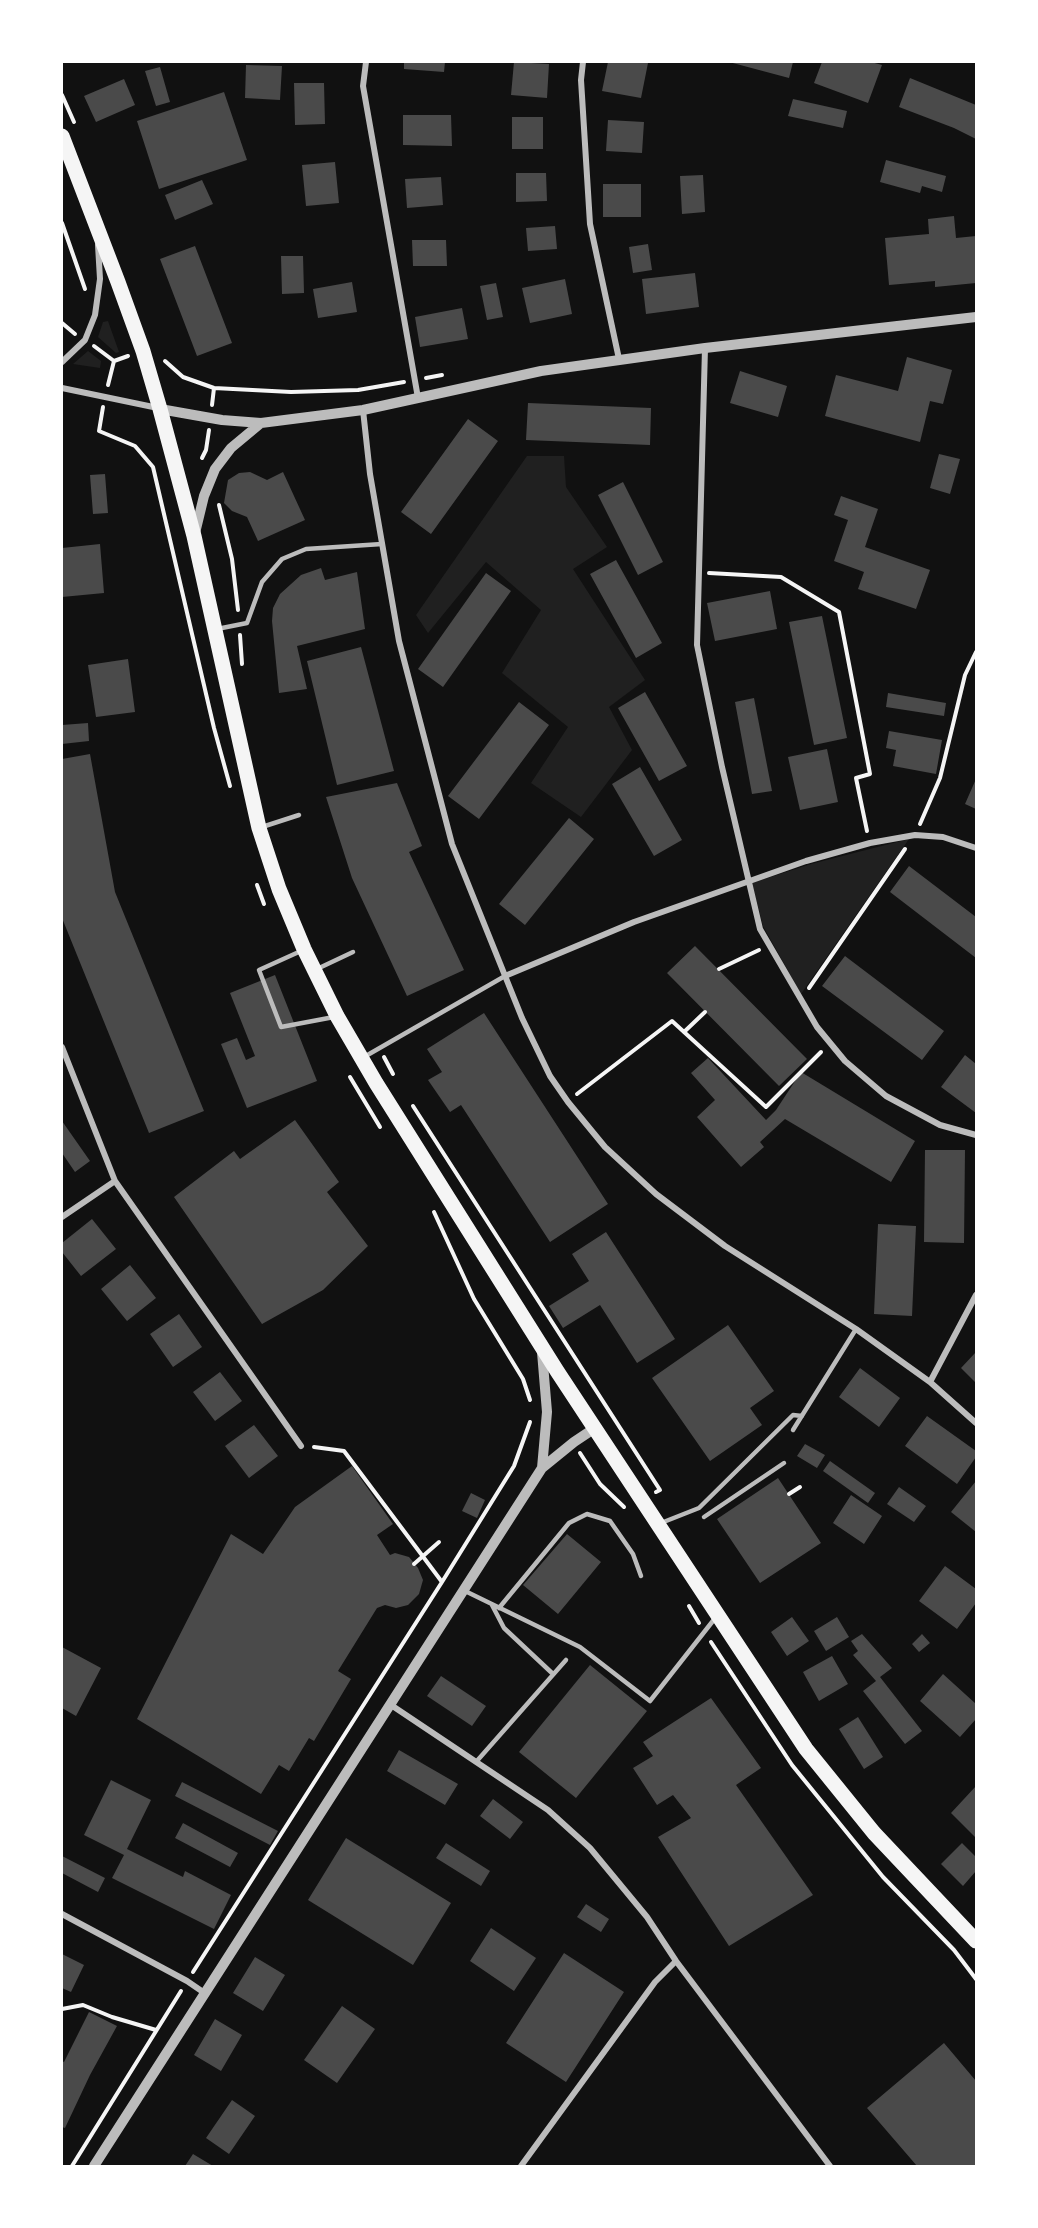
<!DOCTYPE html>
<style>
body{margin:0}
#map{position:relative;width:1038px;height:2228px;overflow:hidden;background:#111;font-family:Ubuntu,sans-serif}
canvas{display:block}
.frame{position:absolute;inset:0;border:63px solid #fff;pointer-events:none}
</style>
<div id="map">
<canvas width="1038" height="2228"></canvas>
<div class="frame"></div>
</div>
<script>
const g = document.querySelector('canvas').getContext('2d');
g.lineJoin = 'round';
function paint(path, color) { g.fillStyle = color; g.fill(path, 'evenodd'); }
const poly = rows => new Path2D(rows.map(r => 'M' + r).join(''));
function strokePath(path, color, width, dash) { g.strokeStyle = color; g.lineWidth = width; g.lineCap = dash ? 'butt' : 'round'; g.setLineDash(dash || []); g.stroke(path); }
paint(poly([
 [108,321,119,352,116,353,98,337,103,322],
 [88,351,101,361,100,368,73,364],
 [527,456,564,456,566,487,607,547,573,569,645,680,609,707,632,750,581,817,531,783,568,727,502,673,541,610,486,562,428,633,416,615],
 [909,839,801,994,763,926,752,883,811,864]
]), '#202020');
paint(poly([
 [404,62,445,62,444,72,404,69],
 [514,62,549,64,547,98,511,95],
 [608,62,648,63,641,98,602,91],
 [729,62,793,62,789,78],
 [822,62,871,62,882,65,868,103,814,83],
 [246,65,282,66,280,100,245,98],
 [160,67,170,102,156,106,145,71],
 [910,78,976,105,976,139,954,128,899,107],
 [124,79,135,105,96,122,84,96],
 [294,83,324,83,325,124,295,125],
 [224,92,247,160,159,189,137,121],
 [793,99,847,111,843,128,788,116],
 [403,115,451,115,452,146,403,145],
 [512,117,543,117,543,149,512,149],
 [608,120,644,122,642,153,606,151],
 [886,160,946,176,942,192,922,186,920,193,880,182],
 [335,162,339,203,306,206,302,165],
 [516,173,546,173,547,201,516,202],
 [703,175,705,212,682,214,680,176],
 [441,177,443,205,407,208,405,179],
 [202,180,213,204,175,220,165,195],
 [603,184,641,184,641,217,603,217],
 [954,216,956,238,976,236,976,283,935,287,935,281,889,285,885,238,929,234,928,219],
 [555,226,557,249,528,251,526,228],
 [412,240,446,240,447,266,413,266],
 [648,244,652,270,633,273,629,247],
 [195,246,232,343,197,356,160,259],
 [281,256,303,256,304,293,282,294],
 [695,273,699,307,646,314,642,279],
 [565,279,572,314,530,323,522,288],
 [352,282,357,312,318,318,313,289],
 [496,283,503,317,487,320,480,286],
 [462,308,468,339,420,347,415,317],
 [907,357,952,370,943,404,930,401,920,442,825,416,836,375,898,391],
 [740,371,787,386,778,417,730,403],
 [528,403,651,408,650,445,526,440],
 [468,419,498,441,431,534,401,512],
 [939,454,960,459,950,494,930,488],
 [250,472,267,480,283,472,305,520,258,541,247,517,232,511,224,503,228,480,239,473],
 [105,474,108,513,93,514,90,475],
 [623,482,663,562,638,575,598,495],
 [841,496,878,509,865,547,930,570,916,609,858,589,864,572,834,561,848,520,834,515],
 [100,544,104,593,62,597,62,548],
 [616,560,662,643,636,658,590,574],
 [321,568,325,580,357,572,365,629,297,646,307,689,279,693,272,621,273,608,280,594,301,575],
 [486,573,511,591,443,687,418,669],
 [770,591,777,629,715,641,707,603],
 [822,616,847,738,814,745,789,622],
 [361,647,394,771,337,785,307,661],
 [128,659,135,712,96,717,88,665],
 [645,692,687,766,659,781,618,708],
 [888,693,946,703,944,716,886,707],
 [754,698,772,791,752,794,735,702],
 [519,702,549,725,479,819,448,796],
 [88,723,89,741,62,744,62,725],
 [889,731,942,740,936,774,893,766,896,750,886,748],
 [827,749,838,802,800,810,788,757],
 [90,754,115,892,204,1111,149,1133,62,918,62,759],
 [640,767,682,840,654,856,612,784],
 [976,779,976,809,965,804],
 [397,783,422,846,409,852,464,970,407,996,352,878,326,797],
 [569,818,594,839,525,925,499,904],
 [909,866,976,917,976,958,890,892],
 [695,946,807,1059,779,1086,667,973],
 [845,956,944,1031,922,1060,822,986],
 [275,975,317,1081,247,1108,221,1044,237,1038,246,1060,255,1056,230,993],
 [484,1013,608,1204,550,1242,461,1105,450,1112,428,1080,442,1072,427,1049],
 [965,1055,976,1064,976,1113,941,1087],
 [708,1058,766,1120,776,1110,801,1072,915,1141,891,1182,785,1119,760,1142,764,1147,741,1167,697,1117,715,1100,691,1073],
 [295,1120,339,1182,327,1192,368,1246,323,1290,262,1324,174,1197,234,1151,240,1159],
 [62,1121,90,1161,75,1172,62,1153],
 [925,1150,965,1150,964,1243,924,1242],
 [92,1219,116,1249,81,1276,62,1252,62,1243],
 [878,1224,916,1226,912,1316,874,1314],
 [606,1232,675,1339,637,1363,600,1305,563,1328,549,1306,589,1281,572,1254],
 [130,1265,156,1298,127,1321,101,1289],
 [179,1314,202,1347,173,1367,150,1334],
 [728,1325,774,1391,750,1408,762,1425,710,1461,652,1378],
 [976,1352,976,1383,961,1368],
 [860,1368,900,1398,879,1427,839,1397],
 [220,1372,242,1401,215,1421,193,1392],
 [927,1416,976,1451,976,1457,957,1484,905,1446],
 [254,1425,278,1456,249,1478,225,1446],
 [805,1444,825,1455,817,1468,797,1456],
 [830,1461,875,1493,868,1503,823,1471],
 [352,1466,393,1524,377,1535,390,1555,395,1553,409,1557,418,1568,423,1580,419,1594,408,1605,396,1608,385,1605,377,1608,338,1671,351,1679,314,1741,309,1738,289,1771,279,1765,261,1794,137,1719,231,1534,263,1554,295,1507],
 [778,1478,821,1543,760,1583,717,1519],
 [976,1481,976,1532,951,1512],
 [899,1487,926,1506,914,1522,887,1504],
 [471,1493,485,1500,477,1518,462,1511],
 [851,1495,882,1516,864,1544,833,1523],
 [567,1534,601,1562,558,1614,523,1585],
 [945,1566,976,1589,976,1603,957,1629,919,1601],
 [792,1617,809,1641,787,1656,771,1632],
 [837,1617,849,1637,826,1651,814,1631],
 [862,1634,892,1668,880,1677,922,1731,905,1744,863,1691,876,1681,853,1655,858,1651,851,1641],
 [922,1634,930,1643,919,1652,912,1644],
 [62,1647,101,1668,76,1716,62,1708],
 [832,1656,848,1684,819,1701,803,1672],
 [590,1665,647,1711,576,1798,519,1752],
 [943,1674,976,1704,976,1719,960,1737,920,1701],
 [441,1676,486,1706,472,1726,427,1696],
 [711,1698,761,1768,736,1785,813,1895,729,1946,658,1837,691,1818,673,1795,657,1805,633,1768,653,1756,643,1742],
 [858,1717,883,1757,864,1769,839,1729],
 [399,1750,458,1784,445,1805,387,1771],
 [111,1780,151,1800,127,1849,183,1877,185,1871,231,1895,214,1929,112,1878,124,1855,84,1835],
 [182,1782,278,1831,270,1845,175,1796],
 [976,1786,976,1838,951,1813],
 [493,1799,523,1822,510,1839,480,1816],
 [183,1823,238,1853,230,1867,175,1838],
 [346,1838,451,1903,413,1965,308,1900],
 [446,1843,490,1871,481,1886,436,1858],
 [962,1843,976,1857,976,1871,963,1886,941,1864],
 [62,1856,105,1878,98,1892,62,1873],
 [586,1904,609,1919,601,1932,577,1917],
 [491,1928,536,1958,514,1991,470,1961],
 [564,1953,624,1992,566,2082,506,2043],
 [62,1954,84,1965,71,1992,62,1988],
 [255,1957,285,1975,263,2011,233,1993],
 [342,2006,375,2029,337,2083,304,2060],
 [89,2012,117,2026,90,2075,65,2128,62,2127,62,2061,64,2062],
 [215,2019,242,2035,221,2071,194,2055],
 [944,2043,976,2081,976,2166,917,2166,867,2108],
 [232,2100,255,2116,229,2154,206,2138],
 [193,2154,213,2166,185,2166]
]), '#4a4a4a');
strokePath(poly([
 [62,95,74,122],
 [62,223,85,289],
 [62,323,75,334],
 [94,346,114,361,128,356],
 [165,361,183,377,214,388,291,392,358,390,404,382],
 [426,378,442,375],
 [108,385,114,361],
 [212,405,214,388],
 [103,407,99,431,135,446,153,467,214,728,230,786],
 [202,458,206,450,209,430],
 [219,505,232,559,238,610],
 [709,573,781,577,839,612,870,774,856,778,867,831],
 [240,635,242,664],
 [920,824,940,778,965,675,976,652],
 [257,885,264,904],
 [719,969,759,950],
 [809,988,905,849],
 [684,1032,705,1012],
 [384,1057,393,1074],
 [350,1077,380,1127],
 [577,1094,672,1021,766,1107,821,1052],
 [413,1106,660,1490,656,1492],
 [434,1212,474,1299,523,1379,530,1400],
 [314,1447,344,1451,442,1582],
 [580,1453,600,1484,624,1507],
 [789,1494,800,1487],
 [414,1564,439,1542],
 [689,1606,699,1623],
 [711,1642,792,1765,883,1877,954,1950,976,1979],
 [193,1972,442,1582,514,1466,530,1422],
 [62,2009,83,2005,112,2017,156,2030],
 [72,2166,181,1991]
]), '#f5f5f5', 4);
strokePath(poly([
 [217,629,247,623,262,582,282,559,306,549,382,544],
 [262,827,299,815],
 [301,951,259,970,281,1027,334,1017],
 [317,969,353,952],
 [364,1057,505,976],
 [793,1430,856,1329],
 [704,1517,784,1463],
 [661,1523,699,1508,793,1415,802,1416],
 [463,1590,580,1647,650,1701,716,1617],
 [492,1605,504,1628,553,1674],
 [499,1608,569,1523,587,1514,610,1521,633,1554,641,1576],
 [476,1762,566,1660]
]), '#bcbcbc', 4.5);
strokePath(poly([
 [366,62,363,86,418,398],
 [583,62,581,80,590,224,619,359],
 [705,348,697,645,722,767,760,929,817,1027,845,1061,886,1096,940,1125,976,1135],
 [62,362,85,340,95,315,100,279,98,245],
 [62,388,158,408],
 [363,410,370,474,399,641,452,844,522,1018,550,1076,568,1102,605,1147,656,1194,725,1246,856,1329,930,1382,976,1423],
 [505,976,634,922,806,861,870,843,915,835,943,837,976,848],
 [62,1047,115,1181,301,1446],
 [62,1217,115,1181],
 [930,1382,976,1295],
 [391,1705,548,1810,590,1848,647,1917,676,1961,830,2166],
 [62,1914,187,1981,206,1994],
 [521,2166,655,1982,676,1961]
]), '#bcbcbc', 6);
strokePath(poly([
 [160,409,222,420,261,423,363,410,541,371,705,348,976,317],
 [195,533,204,496,215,469,231,448,261,423],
 [542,1468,547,1412,542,1352],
 [94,2166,542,1468,574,1442,595,1428]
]), '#bcbcbc', 10);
strokePath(poly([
 [62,136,118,282,143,351,160,409,194,536,259,828,279,889,304,949,337,1016,376,1083,557,1371,806,1749,874,1833,976,1941]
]), '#f5f5f5', 15);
</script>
